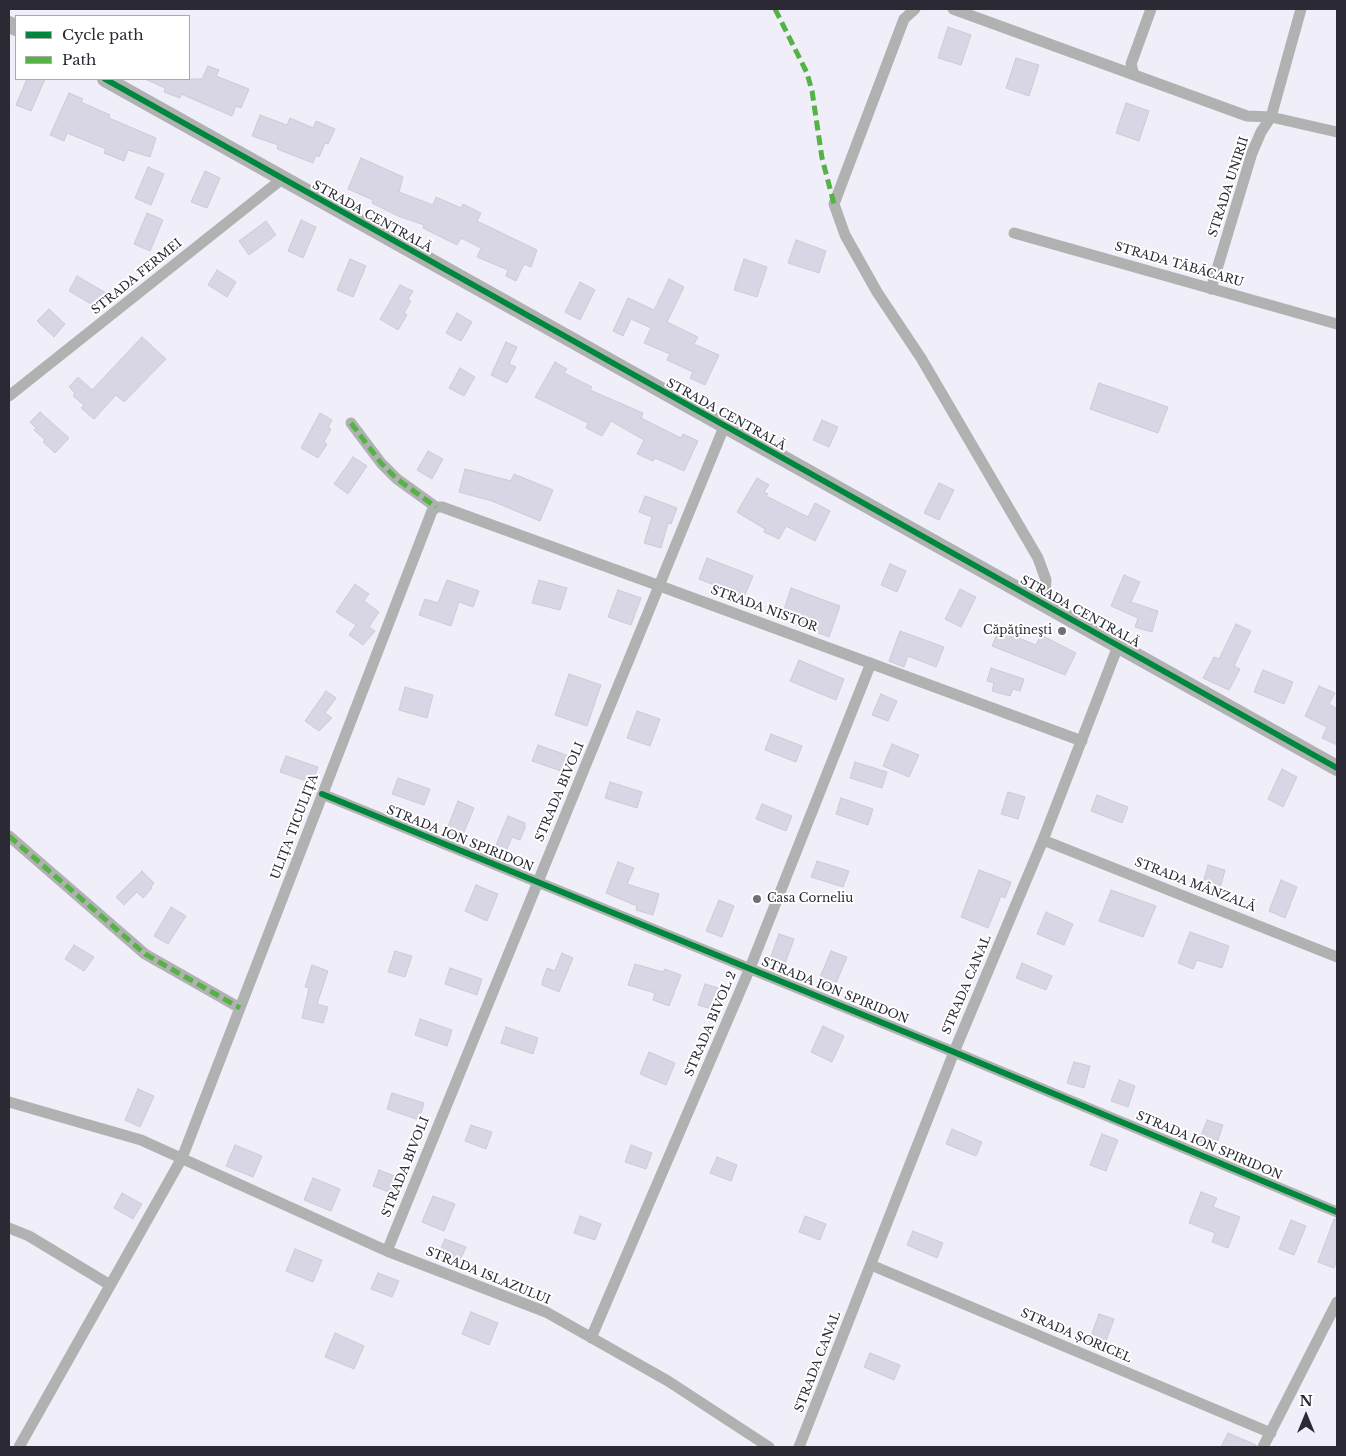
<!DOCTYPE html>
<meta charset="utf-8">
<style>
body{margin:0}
#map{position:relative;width:1346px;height:1456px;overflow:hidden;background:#f0eef8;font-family:"Libre Baskerville",serif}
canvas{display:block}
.frame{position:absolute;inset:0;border:10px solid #2b2933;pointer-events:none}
.legend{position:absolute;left:15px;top:15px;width:175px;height:65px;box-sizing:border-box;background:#fff;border:1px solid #aaa9ad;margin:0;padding:6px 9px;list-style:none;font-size:15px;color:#2b2933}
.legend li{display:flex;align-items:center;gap:10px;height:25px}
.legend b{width:25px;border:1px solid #aaa9ad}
.north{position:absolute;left:1281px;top:1391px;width:50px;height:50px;-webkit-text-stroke:4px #fff;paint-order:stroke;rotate:0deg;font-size:14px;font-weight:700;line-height:20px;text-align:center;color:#2b2933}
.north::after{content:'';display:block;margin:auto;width:18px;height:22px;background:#2b2933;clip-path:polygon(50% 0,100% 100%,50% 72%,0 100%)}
</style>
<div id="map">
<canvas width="1346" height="1456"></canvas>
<div class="frame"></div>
<ul class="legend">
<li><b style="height:6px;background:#00873e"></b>Cycle path</li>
<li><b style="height:6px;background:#56b246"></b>Path</li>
</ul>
<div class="north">N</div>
</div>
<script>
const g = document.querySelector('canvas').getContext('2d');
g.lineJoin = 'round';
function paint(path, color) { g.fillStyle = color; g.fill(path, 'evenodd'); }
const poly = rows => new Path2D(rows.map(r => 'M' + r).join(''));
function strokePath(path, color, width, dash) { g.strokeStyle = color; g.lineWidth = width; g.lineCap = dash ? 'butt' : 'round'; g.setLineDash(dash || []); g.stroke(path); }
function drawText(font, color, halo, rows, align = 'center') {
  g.font = font + ' "Libre Baskerville",serif'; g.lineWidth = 4; g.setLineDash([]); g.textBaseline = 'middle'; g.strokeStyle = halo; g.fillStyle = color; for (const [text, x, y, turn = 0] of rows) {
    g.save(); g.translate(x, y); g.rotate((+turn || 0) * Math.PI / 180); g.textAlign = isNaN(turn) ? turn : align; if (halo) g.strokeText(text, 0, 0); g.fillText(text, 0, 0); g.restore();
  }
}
const building = poly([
 [948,27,971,35,961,65,938,58,948,27],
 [1016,58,1039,65,1029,96,1006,88,1016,58],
 [208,66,219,70,216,76,249,89,241,108,236,106,232,116,181,94,180,98,164,92,165,88,145,79,202,79,208,66],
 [27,79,45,79,31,111,16,105,27,79],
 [69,93,83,99,81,102,110,115,109,118,156,138,150,157,128,150,124,161,104,153,106,149,67,133,64,141,50,135,69,93],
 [1126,103,1149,111,1139,141,1116,133,1126,103],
 [260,115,287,125,290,118,313,128,316,121,335,129,328,144,325,143,319,157,316,155,313,163,277,149,278,145,252,136,260,115],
 [361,158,403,177,399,192,433,205,436,197,461,208,463,204,481,213,477,221,537,250,531,267,524,264,516,281,506,276,508,270,477,257,481,248,461,238,457,245,423,228,424,225,398,216,372,203,373,200,348,189,361,158],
 [148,167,164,174,151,205,135,198,148,167],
 [205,171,220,178,207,208,191,202,205,171],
 [147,213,163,220,150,251,134,244,147,213],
 [301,220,316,227,303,258,288,251,301,220],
 [266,221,276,235,249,255,239,241,266,221],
 [796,240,826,251,819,273,788,263,796,240],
 [350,259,366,266,353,297,337,290,350,259],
 [744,259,767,267,757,297,734,290,744,259],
 [217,270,236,282,227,297,208,285,217,270],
 [77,276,106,293,98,308,69,291,77,276],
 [669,279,684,287,667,322,698,337,694,344,719,355,705,385,690,378,693,372,667,360,670,354,644,343,651,328,631,319,623,336,613,331,628,298,654,310,669,279],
 [580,282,595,290,580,320,565,312,580,282],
 [400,285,413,291,408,299,411,301,404,313,407,315,398,330,380,319,400,285],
 [49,309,65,324,54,337,37,321,49,309],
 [457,313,472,322,461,341,446,333,457,313],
 [142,337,166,359,124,402,116,395,94,419,81,408,84,405,73,396,75,393,69,387,78,377,92,390,142,337],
 [506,342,517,347,509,364,516,367,507,383,491,375,506,342],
 [555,362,567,369,564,373,592,387,590,390,643,413,641,418,681,438,683,434,698,441,684,471,655,458,653,461,637,454,644,440,611,421,602,436,586,428,588,423,535,397,555,362],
 [460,368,475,377,464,396,449,388,460,368],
 [1099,383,1168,407,1158,433,1090,409,1099,383],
 [40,412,69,438,55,453,43,442,45,440,34,430,36,428,30,422,40,412],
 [320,413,332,420,328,428,331,429,324,442,327,444,318,458,301,448,320,413],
 [822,420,838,427,829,447,813,440,822,420],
 [428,451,443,459,432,479,417,470,428,451],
 [353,457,367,466,348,494,334,484,353,457],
 [465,469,511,481,514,474,553,490,540,521,492,501,459,492,465,469],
 [757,478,769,485,764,492,768,494,766,496,808,517,815,503,830,511,815,541,786,526,779,539,764,532,765,529,737,512,757,478],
 [939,483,954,490,939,520,924,513,939,483],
 [645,496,677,508,671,524,668,523,661,548,644,543,652,517,639,512,645,496],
 [707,558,753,576,744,597,699,579,707,558],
 [890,564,906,571,897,592,881,585,890,564],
 [1124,575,1140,582,1131,602,1158,611,1152,632,1135,627,1138,618,1111,606,1124,575],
 [447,580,479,591,473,607,459,602,451,626,419,615,425,599,438,603,447,580],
 [539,580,567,588,560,610,532,603,539,580],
 [355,584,369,594,364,601,379,612,369,627,375,631,363,645,349,635,356,625,336,612,355,584],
 [791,588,840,606,829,637,781,619,791,588],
 [960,589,976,597,961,627,945,619,960,589],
 [618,590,641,598,631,625,608,617,618,590],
 [1236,624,1251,631,1234,666,1240,669,1229,690,1203,678,1214,657,1219,659,1236,624],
 [999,630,1036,645,1041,635,1076,653,1065,675,992,646,999,630],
 [900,631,944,647,936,667,908,656,904,667,889,661,900,631],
 [799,660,844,679,836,700,790,681,799,660],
 [991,668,1024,679,1020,691,1013,689,1010,696,992,691,994,683,987,681,991,668],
 [1263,670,1293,682,1284,704,1254,692,1263,670],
 [569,674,601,685,587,726,555,715,569,674],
 [1319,686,1335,693,1329,704,1336,708,1337,706,1337,745,1322,738,1327,727,1305,716,1319,686],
 [405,687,433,695,427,718,399,710,405,687],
 [326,691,336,698,325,713,332,718,319,731,305,721,326,691],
 [881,694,897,701,888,721,872,715,881,694],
 [637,711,660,719,650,746,627,738,637,711],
 [771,734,802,746,796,762,765,750,771,734],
 [892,744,919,755,909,777,883,766,892,744],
 [538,745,569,756,564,772,532,761,538,745],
 [286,756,318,767,312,783,280,772,286,756],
 [855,762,887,772,882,788,850,778,855,762],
 [1282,769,1297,777,1283,807,1268,799,1282,769],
 [398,778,430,789,424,805,392,794,398,778],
 [610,782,642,792,637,808,605,798,610,782],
 [1008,792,1025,797,1018,819,1001,814,1008,792],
 [1097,795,1128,807,1122,823,1091,811,1097,795],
 [841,798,873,809,868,825,836,814,841,798],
 [458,801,474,808,461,839,446,832,458,801],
 [762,804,792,816,786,831,756,819,762,804],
 [508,816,525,823,525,828,520,840,512,837,505,854,494,850,508,816],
 [817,861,849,871,843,887,811,877,817,861],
 [618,862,634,868,627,884,659,894,653,915,636,910,637,906,606,893,618,862],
 [1208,865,1225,870,1219,892,1202,887,1208,865],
 [979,870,1011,882,1005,898,1001,896,988,928,961,917,979,870],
 [142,871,154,883,151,887,152,888,143,898,137,892,124,905,116,897,142,871],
 [1281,880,1297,887,1285,918,1269,911,1281,880],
 [476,885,498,894,487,921,465,911,476,885],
 [1111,890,1156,906,1143,937,1099,921,1111,890],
 [719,900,734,906,722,937,706,931,719,900],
 [171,907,186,916,168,944,154,936,171,907],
 [1046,912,1073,924,1064,945,1037,934,1046,912],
 [1190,932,1229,946,1222,968,1197,960,1193,969,1178,963,1190,932],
 [779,934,794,939,783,969,768,964,779,934],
 [74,945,94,957,84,971,65,959,74,945],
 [395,951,412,956,405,977,388,972,395,951],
 [831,951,847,957,834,988,818,982,831,951],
 [562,953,573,958,559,992,542,985,543,979,547,968,555,971,562,953],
 [1022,963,1052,976,1046,990,1016,978,1022,963],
 [635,964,663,972,665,969,681,975,669,1006,653,1000,655,993,628,985,635,964],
 [312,965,328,971,317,1004,328,1007,323,1023,302,1018,309,988,305,987,312,965],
 [450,968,482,979,477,995,445,984,450,968],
 [705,984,722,989,715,1010,698,1005,705,984],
 [420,1019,452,1030,447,1046,415,1035,420,1019],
 [823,1026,844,1036,832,1062,811,1052,823,1026],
 [506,1027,538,1038,533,1054,501,1043,506,1027],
 [649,1052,675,1063,666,1085,640,1074,649,1052],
 [1074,1062,1090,1066,1084,1088,1067,1083,1074,1062],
 [1119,1080,1135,1086,1128,1107,1111,1101,1119,1080],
 [138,1089,154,1096,140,1127,125,1120,138,1089],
 [392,1093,424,1103,419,1120,387,1109,392,1093],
 [1207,1120,1223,1125,1216,1146,1199,1141,1207,1120],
 [471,1125,492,1132,486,1149,465,1141,471,1125],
 [952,1129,982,1142,976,1156,946,1144,952,1129],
 [1102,1134,1118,1140,1106,1171,1090,1165,1102,1134],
 [235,1145,262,1156,253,1177,226,1166,235,1145],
 [631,1145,652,1153,646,1169,625,1162,631,1145],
 [717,1157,737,1165,731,1181,710,1173,717,1157],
 [379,1170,400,1178,394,1194,373,1186,379,1170],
 [313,1178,340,1189,331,1211,304,1200,313,1178],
 [1201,1192,1217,1198,1213,1207,1240,1217,1228,1248,1212,1242,1215,1233,1189,1223,1201,1192],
 [122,1193,142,1204,133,1219,114,1208,122,1193],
 [433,1196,455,1204,444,1231,422,1222,433,1196],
 [580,1216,601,1224,595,1240,574,1233,580,1216],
 [805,1216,826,1224,820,1240,799,1232,805,1216],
 [1334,1219,1337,1219,1337,1259,1334,1268,1318,1262,1334,1219],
 [1291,1220,1306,1226,1294,1255,1279,1249,1291,1220],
 [913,1231,943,1243,937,1258,907,1245,913,1231],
 [445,1239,466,1247,459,1263,438,1255,445,1239],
 [295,1249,322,1260,313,1282,286,1271,295,1249],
 [378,1273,399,1281,392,1297,371,1289,378,1273],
 [471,1312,498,1323,489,1345,462,1334,471,1312],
 [1099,1314,1114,1319,1103,1349,1088,1344,1099,1314],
 [335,1333,364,1346,354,1369,325,1357,335,1333],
 [870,1353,900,1365,894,1380,864,1367,870,1353],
 [1228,1433,1256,1445,1256,1447,1221,1447,1228,1433]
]);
paint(building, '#d8d6e4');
strokePath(building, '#cccad4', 1);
strokePath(poly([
 [915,9,904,19,834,204,845,235,877,292,921,358,1038,558,1046,580,1044,605],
 [953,9,1247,116,1271,117,1337,132],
 [1134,75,1131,64,1151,9],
 [1014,233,1337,324],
 [1211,289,1252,153,1261,132,1271,117,1301,9],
 [9,396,282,179],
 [351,423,381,463,397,479,436,507,442,507,660,586,1082,741],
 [322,794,954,1052,1337,1212],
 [9,836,145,954,240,1008],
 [1043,840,1337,957],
 [9,1102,141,1140,387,1251,546,1312,668,1381,769,1447],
 [9,1228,29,1236,110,1285],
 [387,1251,724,427],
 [871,1265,1271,1433],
 [591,1338,750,968,871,663],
 [19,1447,182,1158,432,511,436,507],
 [799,1447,954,1052,1043,840,1118,646],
 [1263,1447,1337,1302]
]), '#afb2b0', 11);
strokePath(poly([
 [9,24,16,28],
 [105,79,1337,768]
]), '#afb2b1', 16);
strokePath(poly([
 [775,9,807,73,812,91,822,158,834,204],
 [351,423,381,463,397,479,436,507],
 [9,836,145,954,240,1008]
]), '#56b246', 5, [10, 5]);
strokePath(poly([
 [105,79,1337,768],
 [322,794,954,1052,1337,1212]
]), '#00873e', 6);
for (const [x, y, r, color] of [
 [1062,631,5,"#706e78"],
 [757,899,5,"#706e78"]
]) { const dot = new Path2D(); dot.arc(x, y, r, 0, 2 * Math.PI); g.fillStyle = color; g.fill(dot); strokePath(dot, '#fff', 2); }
drawText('12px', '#2b2933', '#fff', [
 ["STRADA UNIRII",1229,187,-72],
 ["STRADA CENTRALĂ",372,217,29],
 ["STRADA TĂBĂCARU",1179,265,16],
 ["STRADA FERMEI",137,277,-39],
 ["STRADA CENTRALĂ",726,415,29],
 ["STRADA NISTOR",764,609,20],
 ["STRADA CENTRALĂ",1080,612,29],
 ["STRADA BIVOLI",560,792,-67],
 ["ULIȚA TICULIȚA",295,827,-69],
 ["STRADA ION SPIRIDON",460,839,22],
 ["STRADA MÂNZALĂ",1195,885,21],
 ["STRADA CANAL",967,985,-67],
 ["STRADA ION SPIRIDON",835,991,22],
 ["STRADA BIVOL 2",711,1024,-67],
 ["STRADA ION SPIRIDON",1209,1146,23],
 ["STRADA BIVOLI",406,1167,-68],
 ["STRADA ISLAZULUI",488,1276,22],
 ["STRADA ȘORICEL",1076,1336,23],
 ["STRADA CANAL",818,1362,-69]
]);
drawText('12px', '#2b2933', '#fff', [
 ["Căpăţîneşti",1052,631],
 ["Casa Corneliu",767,899,"left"]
], 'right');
</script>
